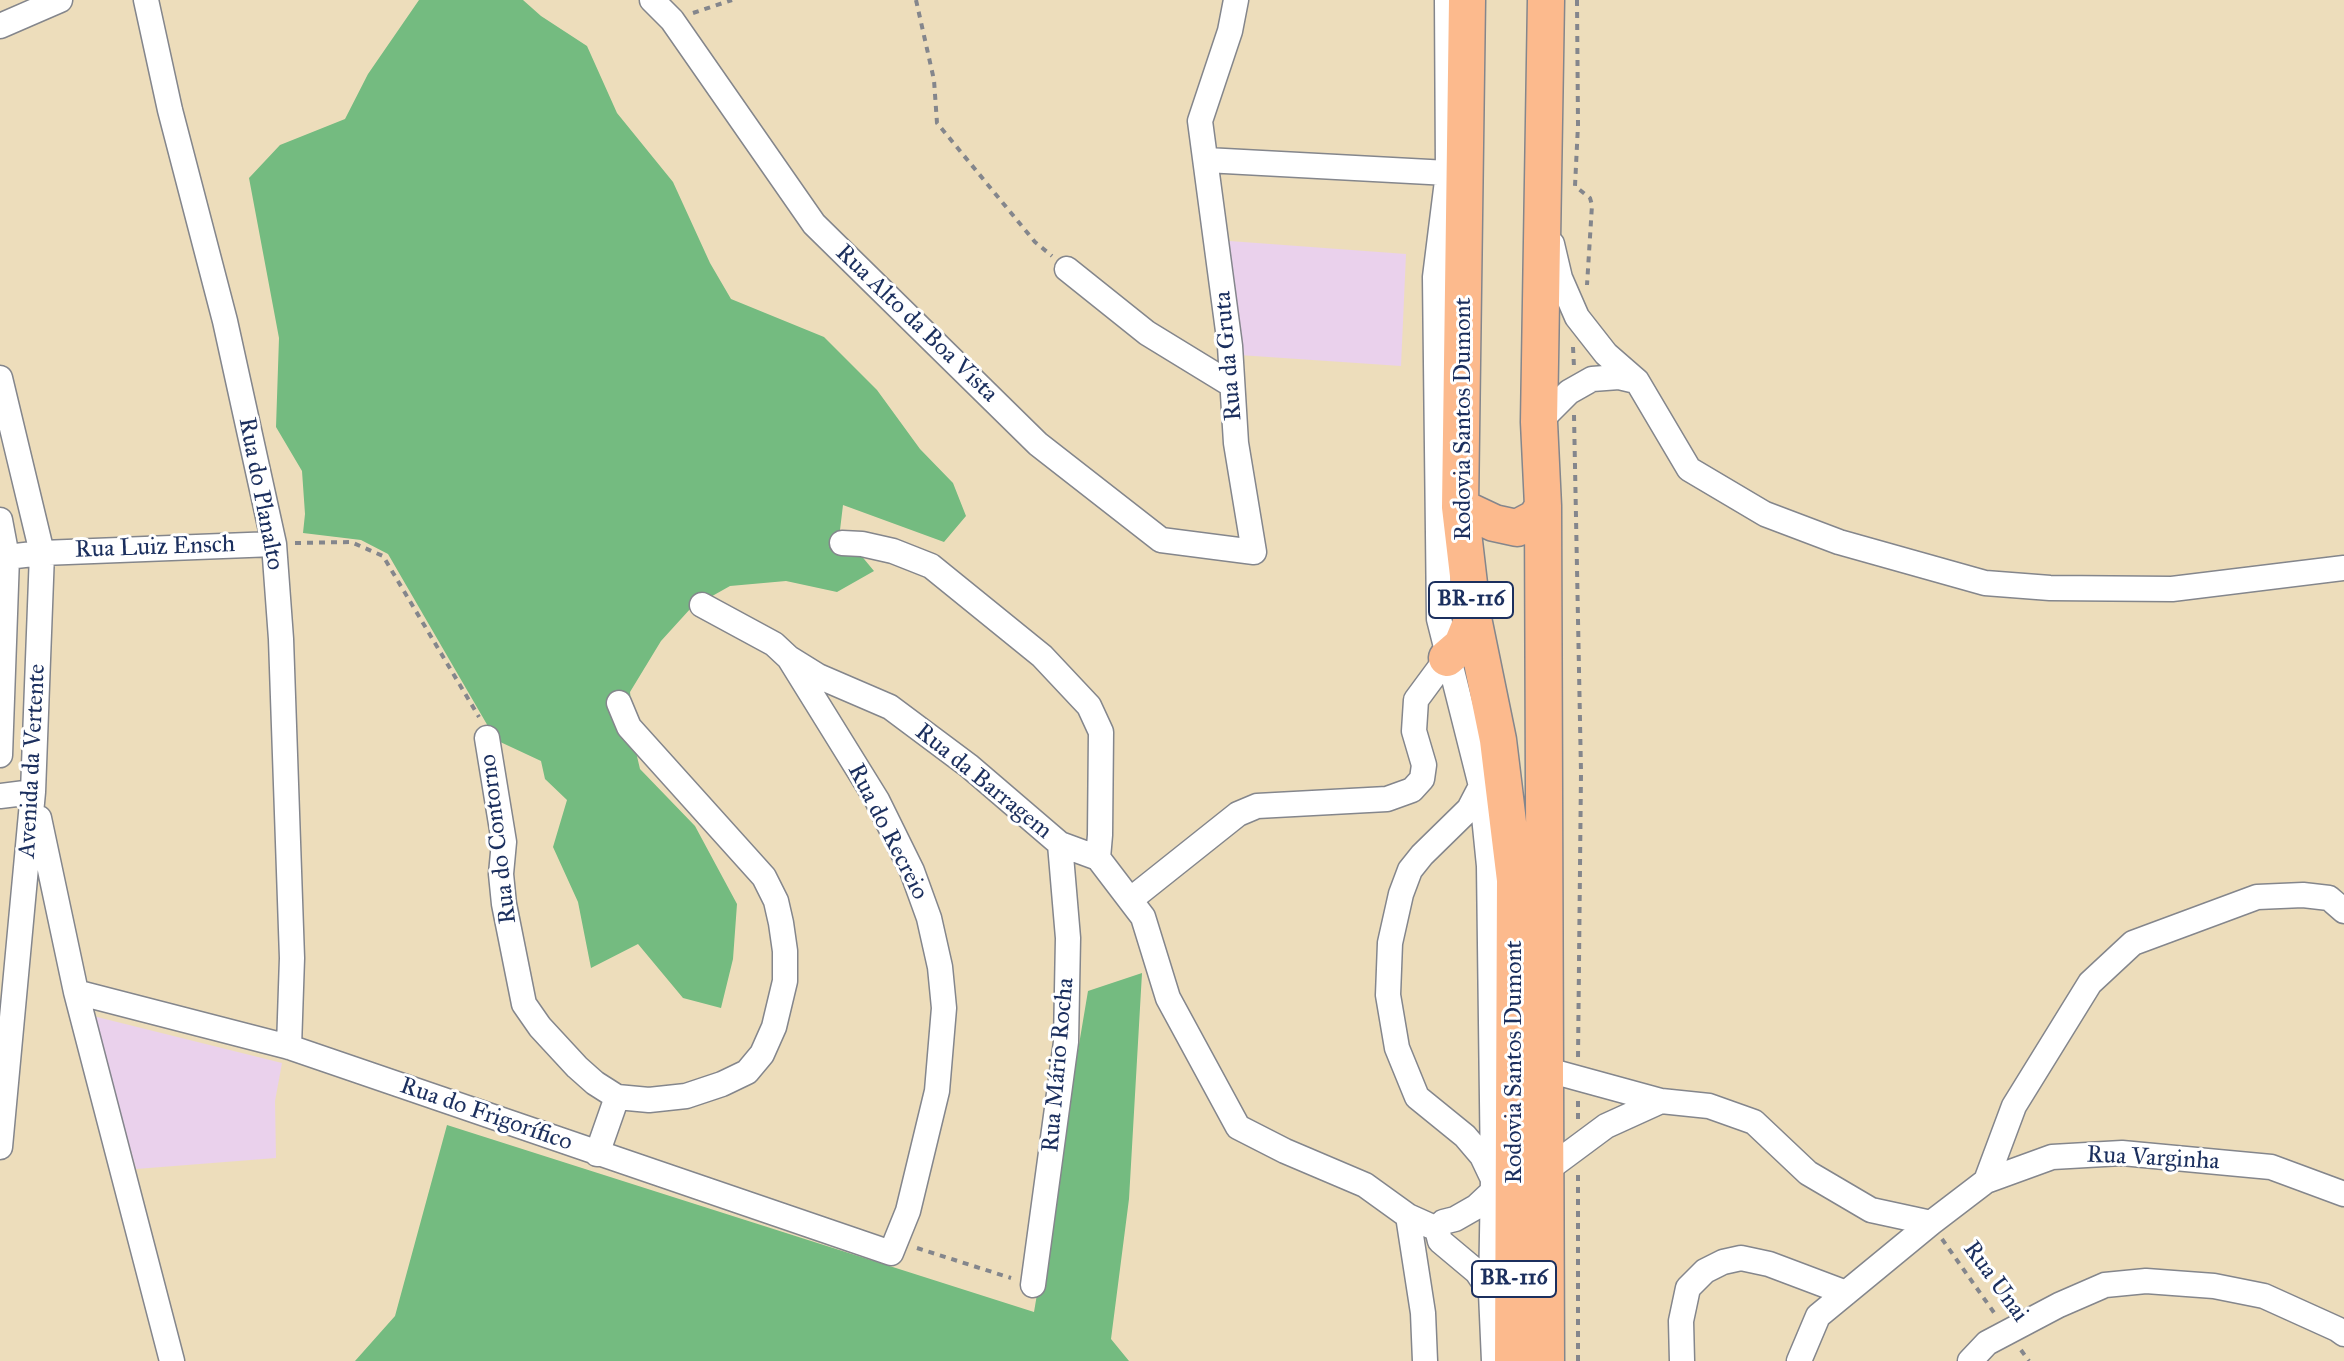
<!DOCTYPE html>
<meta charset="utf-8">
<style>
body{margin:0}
canvas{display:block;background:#edddbb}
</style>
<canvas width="2344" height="1361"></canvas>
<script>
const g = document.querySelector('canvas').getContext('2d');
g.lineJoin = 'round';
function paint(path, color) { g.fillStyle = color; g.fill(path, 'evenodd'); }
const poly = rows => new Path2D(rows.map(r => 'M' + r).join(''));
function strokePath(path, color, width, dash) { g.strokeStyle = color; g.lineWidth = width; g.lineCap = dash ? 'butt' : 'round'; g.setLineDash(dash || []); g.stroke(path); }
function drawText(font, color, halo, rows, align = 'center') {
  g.font = font + ' "IM FELL Great Primer",serif'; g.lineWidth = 6; g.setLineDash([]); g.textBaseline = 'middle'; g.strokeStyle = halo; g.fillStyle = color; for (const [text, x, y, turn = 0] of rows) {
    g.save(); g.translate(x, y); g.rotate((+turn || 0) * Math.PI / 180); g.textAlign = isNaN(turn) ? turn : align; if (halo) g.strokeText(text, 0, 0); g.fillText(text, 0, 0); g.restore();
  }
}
paint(poly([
 [1216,240,1406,254,1401,366,1239,355],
 [93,1016,282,1063,275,1101,276,1158,136,1169]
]), '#ead1ec');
paint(poly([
 [419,0,523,0,541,16,587,46,617,113,673,182,710,263,731,299,824,337,877,390,920,449,953,483,966,516,944,542,843,505,840,530,874,571,837,592,786,581,730,586,691,608,661,641,630,692,636,752,640,769,695,826,737,904,733,959,721,1008,683,998,638,944,591,968,578,902,553,847,567,800,545,779,541,761,496,740,388,554,361,540,303,533,305,514,302,471,276,427,279,338,249,178,280,145,345,119,368,74],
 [1142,973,1129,1199,1111,1339,1129,1361,355,1361,395,1316,447,1125,1034,1312,1088,991]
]), '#74bb80');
const minor = poly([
 [146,0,170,110,225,321,274,544,281,639,292,958,289,1047],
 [652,0,672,20,814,224,1038,444,1161,540,1254,552,1236,443,1230,346,1200,121,1230,31,1236,0],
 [1447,0,1448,173,1435,277,1439,619,1481,786,1489,866,1493,1178,1491,1293,1494,1361],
 [0,26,60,0],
 [1206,160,1448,173],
 [1552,244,1560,278,1577,317,1606,354,1637,381,1689,469,1765,514,1839,542,1985,583,2050,588,2172,589,2344,568],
 [1067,269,1147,333,1232,385],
 [0,378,42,553,33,792,0,1147],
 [1539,422,1569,392,1592,379,1619,377,1636,381],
 [0,520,7,557,0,755],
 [842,543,862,544,893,551,931,566,1042,656,1089,706,1101,732,1100,835,1098,858],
 [7,557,42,553,274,544],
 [702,605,774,644,789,658,818,676,890,707,969,766,1060,844,1098,858,1143,917,1168,998,1238,1127,1285,1151,1365,1185,1408,1216,1437,1229],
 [487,738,504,842,501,874,504,904,524,1004,540,1027,577,1067,595,1083,617,1097,649,1100,686,1096,722,1084,747,1072,762,1054,774,1027,785,981,785,951,781,923,776,901,764,877,629,727,619,703],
 [1481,786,1469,809,1422,855,1410,870,1401,894,1390,943,1388,995,1397,1048,1417,1097,1465,1136,1482,1156,1492,1177],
 [0,796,33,792],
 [39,818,76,992,172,1361],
 [1130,900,1238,814,1257,806,1387,799,1412,790,1422,779,1424,765,1414,731,1416,700,1447,658],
 [76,992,289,1047,891,1253,908,1211,937,1091,944,1008,940,967,929,918,912,871,877,800,789,658],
 [1544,1069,1661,1101,1709,1106,1754,1122,1808,1173,1871,1210,1931,1223],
 [597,1154,617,1097],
 [1544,1172,1606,1126,1661,1101],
 [1986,1181,2014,1106,2090,983,2133,943,2257,897,2303,895,2329,898,2344,911],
 [1408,1216,1423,1313,1425,1361],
 [1437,1229,1440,1241,1477,1272,1491,1293],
 [1437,1229,1443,1222,1455,1219,1476,1207,1493,1191],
 [1033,1285,1066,1042,1068,938,1060,844],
 [1682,1361,1681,1321,1688,1288,1705,1271,1723,1262,1741,1258,1769,1264,1846,1293],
 [1799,1361,1818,1316,1931,1223,1986,1181,2052,1157,2122,1153,2271,1167,2344,1194],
 [1970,1361,1987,1343,2059,1305,2105,1285,2146,1281,2214,1286,2264,1296,2337,1329,2344,1334]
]);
const highway = poly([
 [1467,0,1460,507,1473,618,1498,740,1515,880,1513,1361],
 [1546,0,1539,422,1543,506,1546,1361],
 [1460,507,1494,523,1517,528,1536,518,1543,506],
 [1447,658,1462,645,1473,618]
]);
strokePath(minor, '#84868c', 27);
strokePath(highway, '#84868c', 39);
strokePath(poly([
 [916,0,934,80,937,123,1035,242,1052,256],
 [1577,0,1578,125,1575,186,1590,198,1592,205,1587,285],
 [693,13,732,0],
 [1573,347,1574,367],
 [1574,415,1581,772,1578,1059],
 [295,543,351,542,383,556,479,717],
 [1578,1119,1578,1099],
 [1578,1175,1578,1361],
 [1942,1239,1995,1314],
 [917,1248,1011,1278],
 [2021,1350,2029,1361]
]), '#84868c', 4, [6, 6]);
strokePath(minor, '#fff', 24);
strokePath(highway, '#fcba8d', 36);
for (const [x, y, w] of [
 [1471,600,84],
 [1514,1279,84]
]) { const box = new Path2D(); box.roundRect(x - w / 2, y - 18, w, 36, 6); g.fillStyle = '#fff'; g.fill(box); strokePath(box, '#1b2f5e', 2); }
drawText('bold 22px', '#1b2f5e', null, [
 ["BR-116",1471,600],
 ["BR-116",1514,1279]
]);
drawText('24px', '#1b2f5e', '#fff', [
 ["Rua Alto da Boa Vista",916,324,44],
 ["Rua da Gruta",1229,356,-95],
 ["Rodovia Santos Dumont",1464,419,-90],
 ["Rua do Planalto",260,494,79],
 ["Rua Luiz Ensch",155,548,-2],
 ["Avenida da Vertente",33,761,-87],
 ["Rua da Barragem",983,782,39],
 ["Rua do Recreio",887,832,63],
 ["Rua do Contorno",499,839,-97],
 ["Rodovia Santos Dumont",1515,1062,-90],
 ["Rua Mário Rocha",1059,1065,-85],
 ["Rua do Frigorífico",486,1115,19],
 ["Rua Varginha",2153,1159,3],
 ["Rua Unai",1995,1282,54]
]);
</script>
